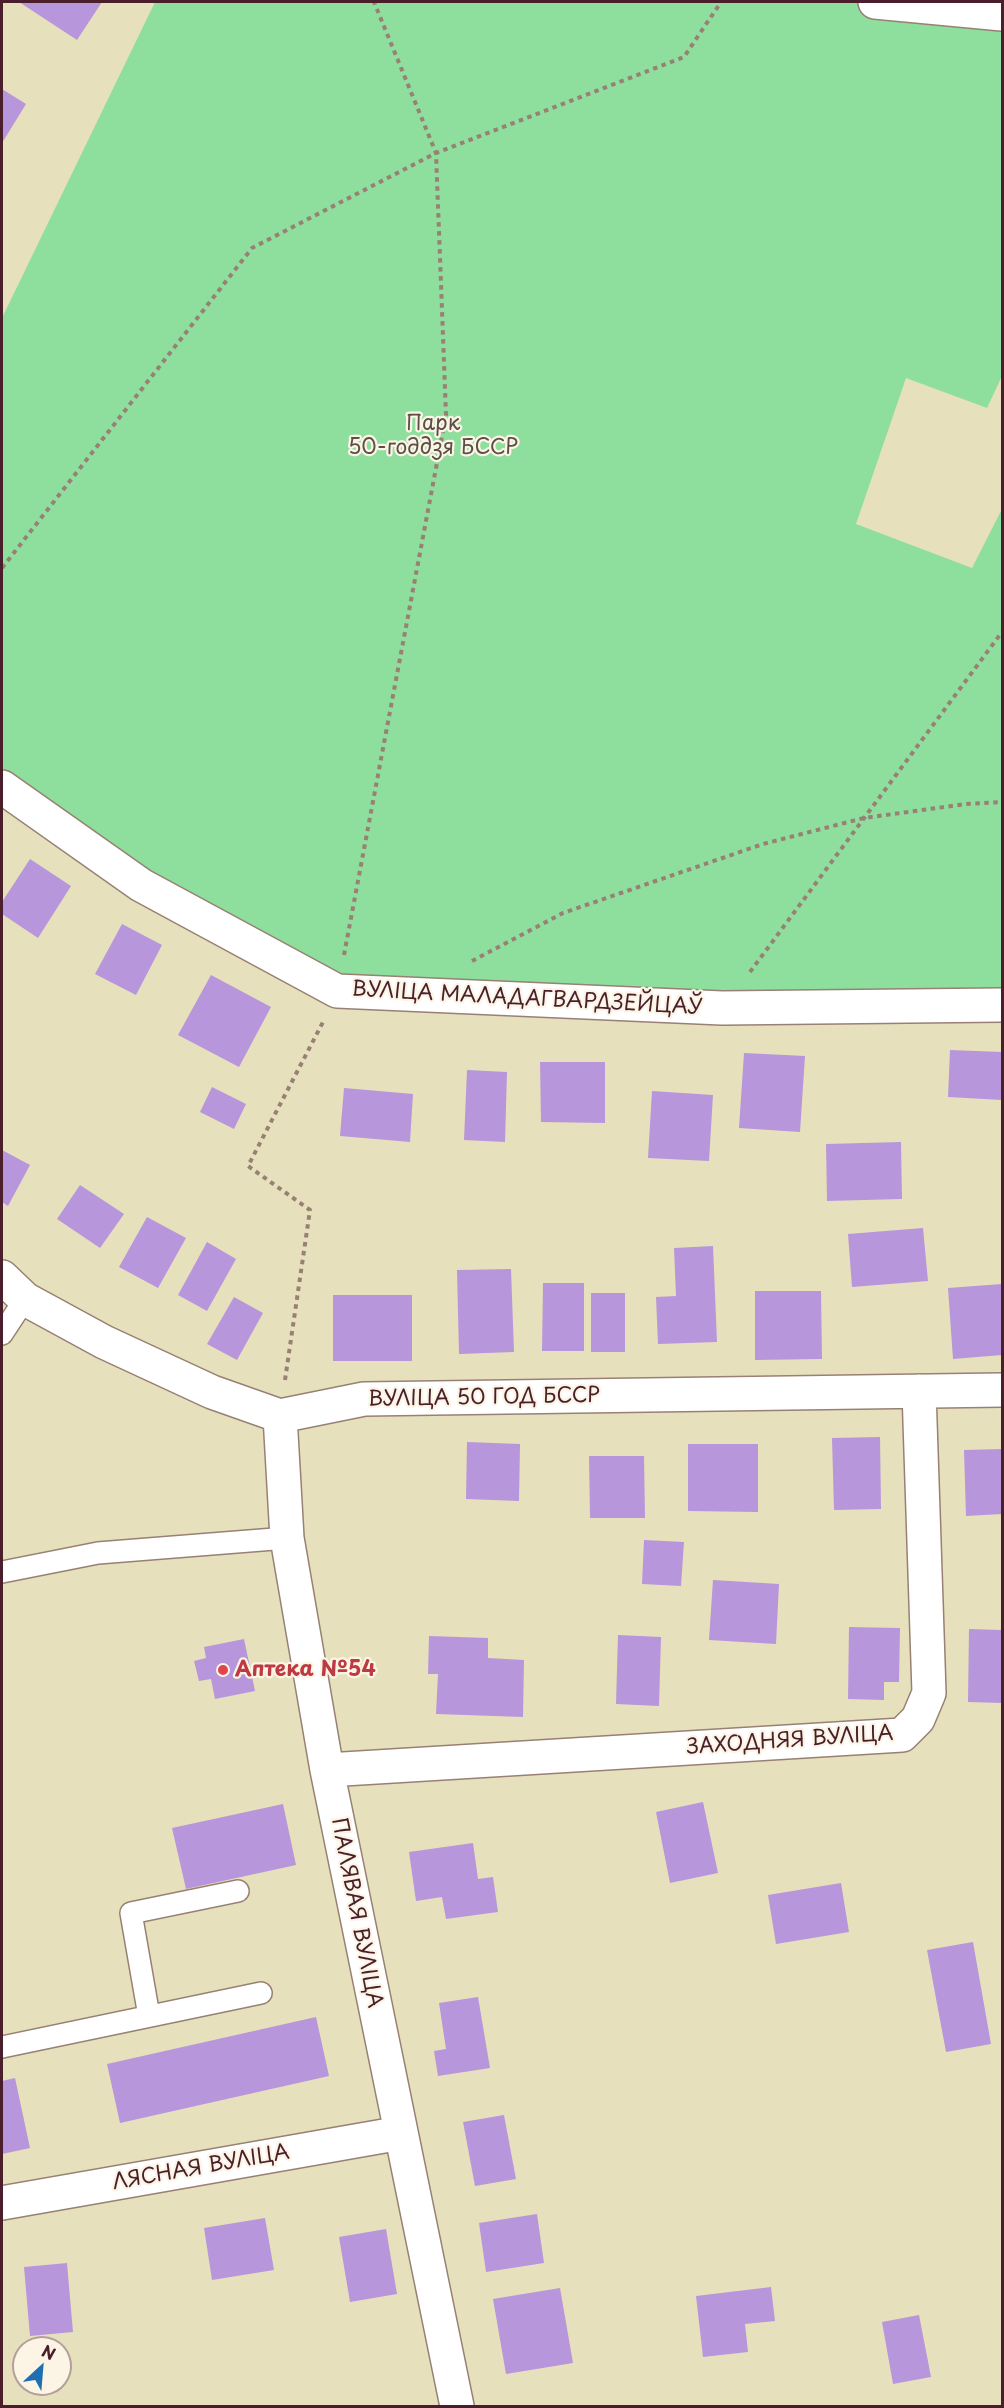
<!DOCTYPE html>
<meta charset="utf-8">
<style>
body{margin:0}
#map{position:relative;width:1004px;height:2408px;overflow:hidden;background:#e7e0bc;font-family:"Playpen Sans",sans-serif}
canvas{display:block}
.frame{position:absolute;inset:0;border:3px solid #4a1f2b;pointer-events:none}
.north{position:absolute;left:12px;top:2336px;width:60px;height:60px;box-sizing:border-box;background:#fcf5e5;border:2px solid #b59f9b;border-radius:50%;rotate:26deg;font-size:16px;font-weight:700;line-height:24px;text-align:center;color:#4a1f2b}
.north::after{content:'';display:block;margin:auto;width:21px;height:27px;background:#1f6fb2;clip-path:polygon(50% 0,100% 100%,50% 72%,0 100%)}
</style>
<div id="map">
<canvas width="1004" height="2408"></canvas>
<div class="frame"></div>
<div class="north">N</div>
</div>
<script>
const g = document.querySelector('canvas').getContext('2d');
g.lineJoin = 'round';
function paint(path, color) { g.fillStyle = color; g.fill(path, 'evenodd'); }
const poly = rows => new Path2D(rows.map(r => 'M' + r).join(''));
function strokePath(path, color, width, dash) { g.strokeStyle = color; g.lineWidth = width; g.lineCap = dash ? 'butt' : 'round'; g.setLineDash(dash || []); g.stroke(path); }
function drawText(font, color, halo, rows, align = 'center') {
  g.font = font + ' "Playpen Sans",sans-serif'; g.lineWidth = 4.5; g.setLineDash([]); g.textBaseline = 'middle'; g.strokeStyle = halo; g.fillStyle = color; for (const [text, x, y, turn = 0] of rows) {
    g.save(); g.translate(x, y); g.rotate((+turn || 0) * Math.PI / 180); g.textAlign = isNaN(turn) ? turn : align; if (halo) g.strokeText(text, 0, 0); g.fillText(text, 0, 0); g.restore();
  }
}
paint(poly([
 [155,2,875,2,1002,14,1002,376,987,408,906,378,856,524,972,568,1002,509,1002,1005,337,991,2,787,2,318]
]), '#8ede9d');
paint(poly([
 [19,2,102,2,77,40],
 [2,89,26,104,2,143],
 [30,859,71,886,38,938,2,914,2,902],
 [122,924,162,945,136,995,95,974],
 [211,975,271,1007,239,1067,178,1035],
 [950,1050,1002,1052,1002,1100,948,1097],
 [744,1053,805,1056,800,1132,739,1128],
 [540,1062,605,1062,605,1123,541,1122],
 [467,1070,507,1072,505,1142,464,1140],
 [212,1087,246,1104,234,1129,200,1112],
 [344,1088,413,1094,410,1142,340,1136],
 [652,1091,713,1095,709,1161,648,1158],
 [901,1142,902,1199,827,1201,826,1144],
 [2,1150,30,1165,8,1206,2,1202],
 [80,1185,124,1214,100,1248,57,1219],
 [147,1217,186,1238,158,1288,119,1267],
 [923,1228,928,1281,852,1287,848,1234],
 [207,1242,236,1259,207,1311,178,1295],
 [713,1246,717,1342,658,1344,656,1297,676,1296,674,1248],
 [511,1269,514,1352,459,1354,457,1270],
 [543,1283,584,1283,584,1351,542,1351],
 [1002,1284,1002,1355,953,1359,948,1288],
 [755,1291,821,1291,822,1359,755,1360],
 [591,1293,625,1293,625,1352,591,1352],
 [333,1295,412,1295,412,1361,333,1361],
 [234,1297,263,1313,237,1360,207,1344],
 [880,1437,881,1509,834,1510,832,1438],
 [467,1442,520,1444,519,1501,466,1499],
 [688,1444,758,1444,758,1512,688,1511],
 [1002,1449,1002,1514,966,1516,964,1450],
 [589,1456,644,1456,645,1518,590,1518],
 [644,1540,684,1542,681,1586,642,1584],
 [713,1580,779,1584,776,1644,709,1640],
 [849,1627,900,1628,899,1682,884,1682,884,1700,848,1699],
 [969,1629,1002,1630,1002,1703,968,1702],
 [618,1635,661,1637,659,1706,616,1704],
 [429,1636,488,1638,488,1658,524,1660,523,1717,436,1714,438,1674,428,1674],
 [244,1639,255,1691,215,1699,211,1679,199,1681,194,1661,206,1658,204,1647],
 [703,1802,718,1873,670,1883,656,1812],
 [283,1804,296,1865,186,1889,172,1828],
 [473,1843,478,1879,493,1877,498,1912,446,1919,442,1897,416,1901,409,1852],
 [841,1883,849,1932,776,1944,768,1895],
 [973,1942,991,2044,946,2052,927,1950],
 [478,1997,490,2068,438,2076,434,2051,446,2049,439,2003],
 [316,2017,329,2076,120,2123,107,2064],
 [15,2078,30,2148,2,2154,2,2081],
 [504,2115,516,2179,475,2186,463,2122],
 [537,2214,544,2263,486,2272,479,2223],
 [265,2218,274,2270,212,2280,204,2228],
 [386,2229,397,2294,350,2302,339,2237],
 [67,2263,73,2332,30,2336,24,2267],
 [771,2287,775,2321,745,2324,748,2352,703,2357,696,2296],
 [560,2288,573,2363,506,2374,493,2299],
 [919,2315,931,2377,893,2384,882,2322]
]), '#b796db');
const lane = poly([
 [2,1334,25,1299],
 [2,1572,98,1553,287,1538],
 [149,2016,131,1913,238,1891],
 [2,2047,261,1993]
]);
const street = poly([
 [875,2,1002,14],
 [2,787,141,885,337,991,722,1008,1002,1005],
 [2,1277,25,1299,104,1342,212,1392,280,1416,364,1399,1002,1390],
 [280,1416,287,1538,327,1770,457,2406],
 [327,1770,902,1735,918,1719,929,1693,919,1391],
 [2,2203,401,2133]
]);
strokePath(lane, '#988074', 24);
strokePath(street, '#988074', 36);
strokePath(poly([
 [2,568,252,248,436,153,684,57,721,2],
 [344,955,446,415,436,153,374,2],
 [472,961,563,913,763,844,864,818,966,804,1002,802],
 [750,972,1002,632],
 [285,1380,310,1210,248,1166,323,1022]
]), '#988074', 4, [4.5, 4.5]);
strokePath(lane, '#fff', 21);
strokePath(street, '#fff', 33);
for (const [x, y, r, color] of [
 [223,1670,6,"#e0444e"]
]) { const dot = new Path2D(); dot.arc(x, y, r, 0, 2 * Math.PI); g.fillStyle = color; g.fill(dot); strokePath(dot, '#fcf5e5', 2); }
drawText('21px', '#5b4f48', '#fcf5e5', [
 ["Парк",433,424],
 ["50-годдзя БССР",433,448]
]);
drawText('21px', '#4a1f2b', '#fcf5e5', [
 ["ВУЛІЦА МАЛАДАГВАРДЗЕЙЦАЎ",527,999,3],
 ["ВУЛІЦА 50 ГОД БССР",484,1398,-1],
 ["ЗАХОДНЯЯ ВУЛІЦА",790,1741,-4],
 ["ПАЛЯВАЯ ВУЛІЦА",356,1913,79],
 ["ЛЯСНАЯ ВУЛІЦА",201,2168,-10]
]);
drawText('bold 21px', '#be3a42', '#fcf5e5', [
 ["Аптека №54",235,1670]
], 'left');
</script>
